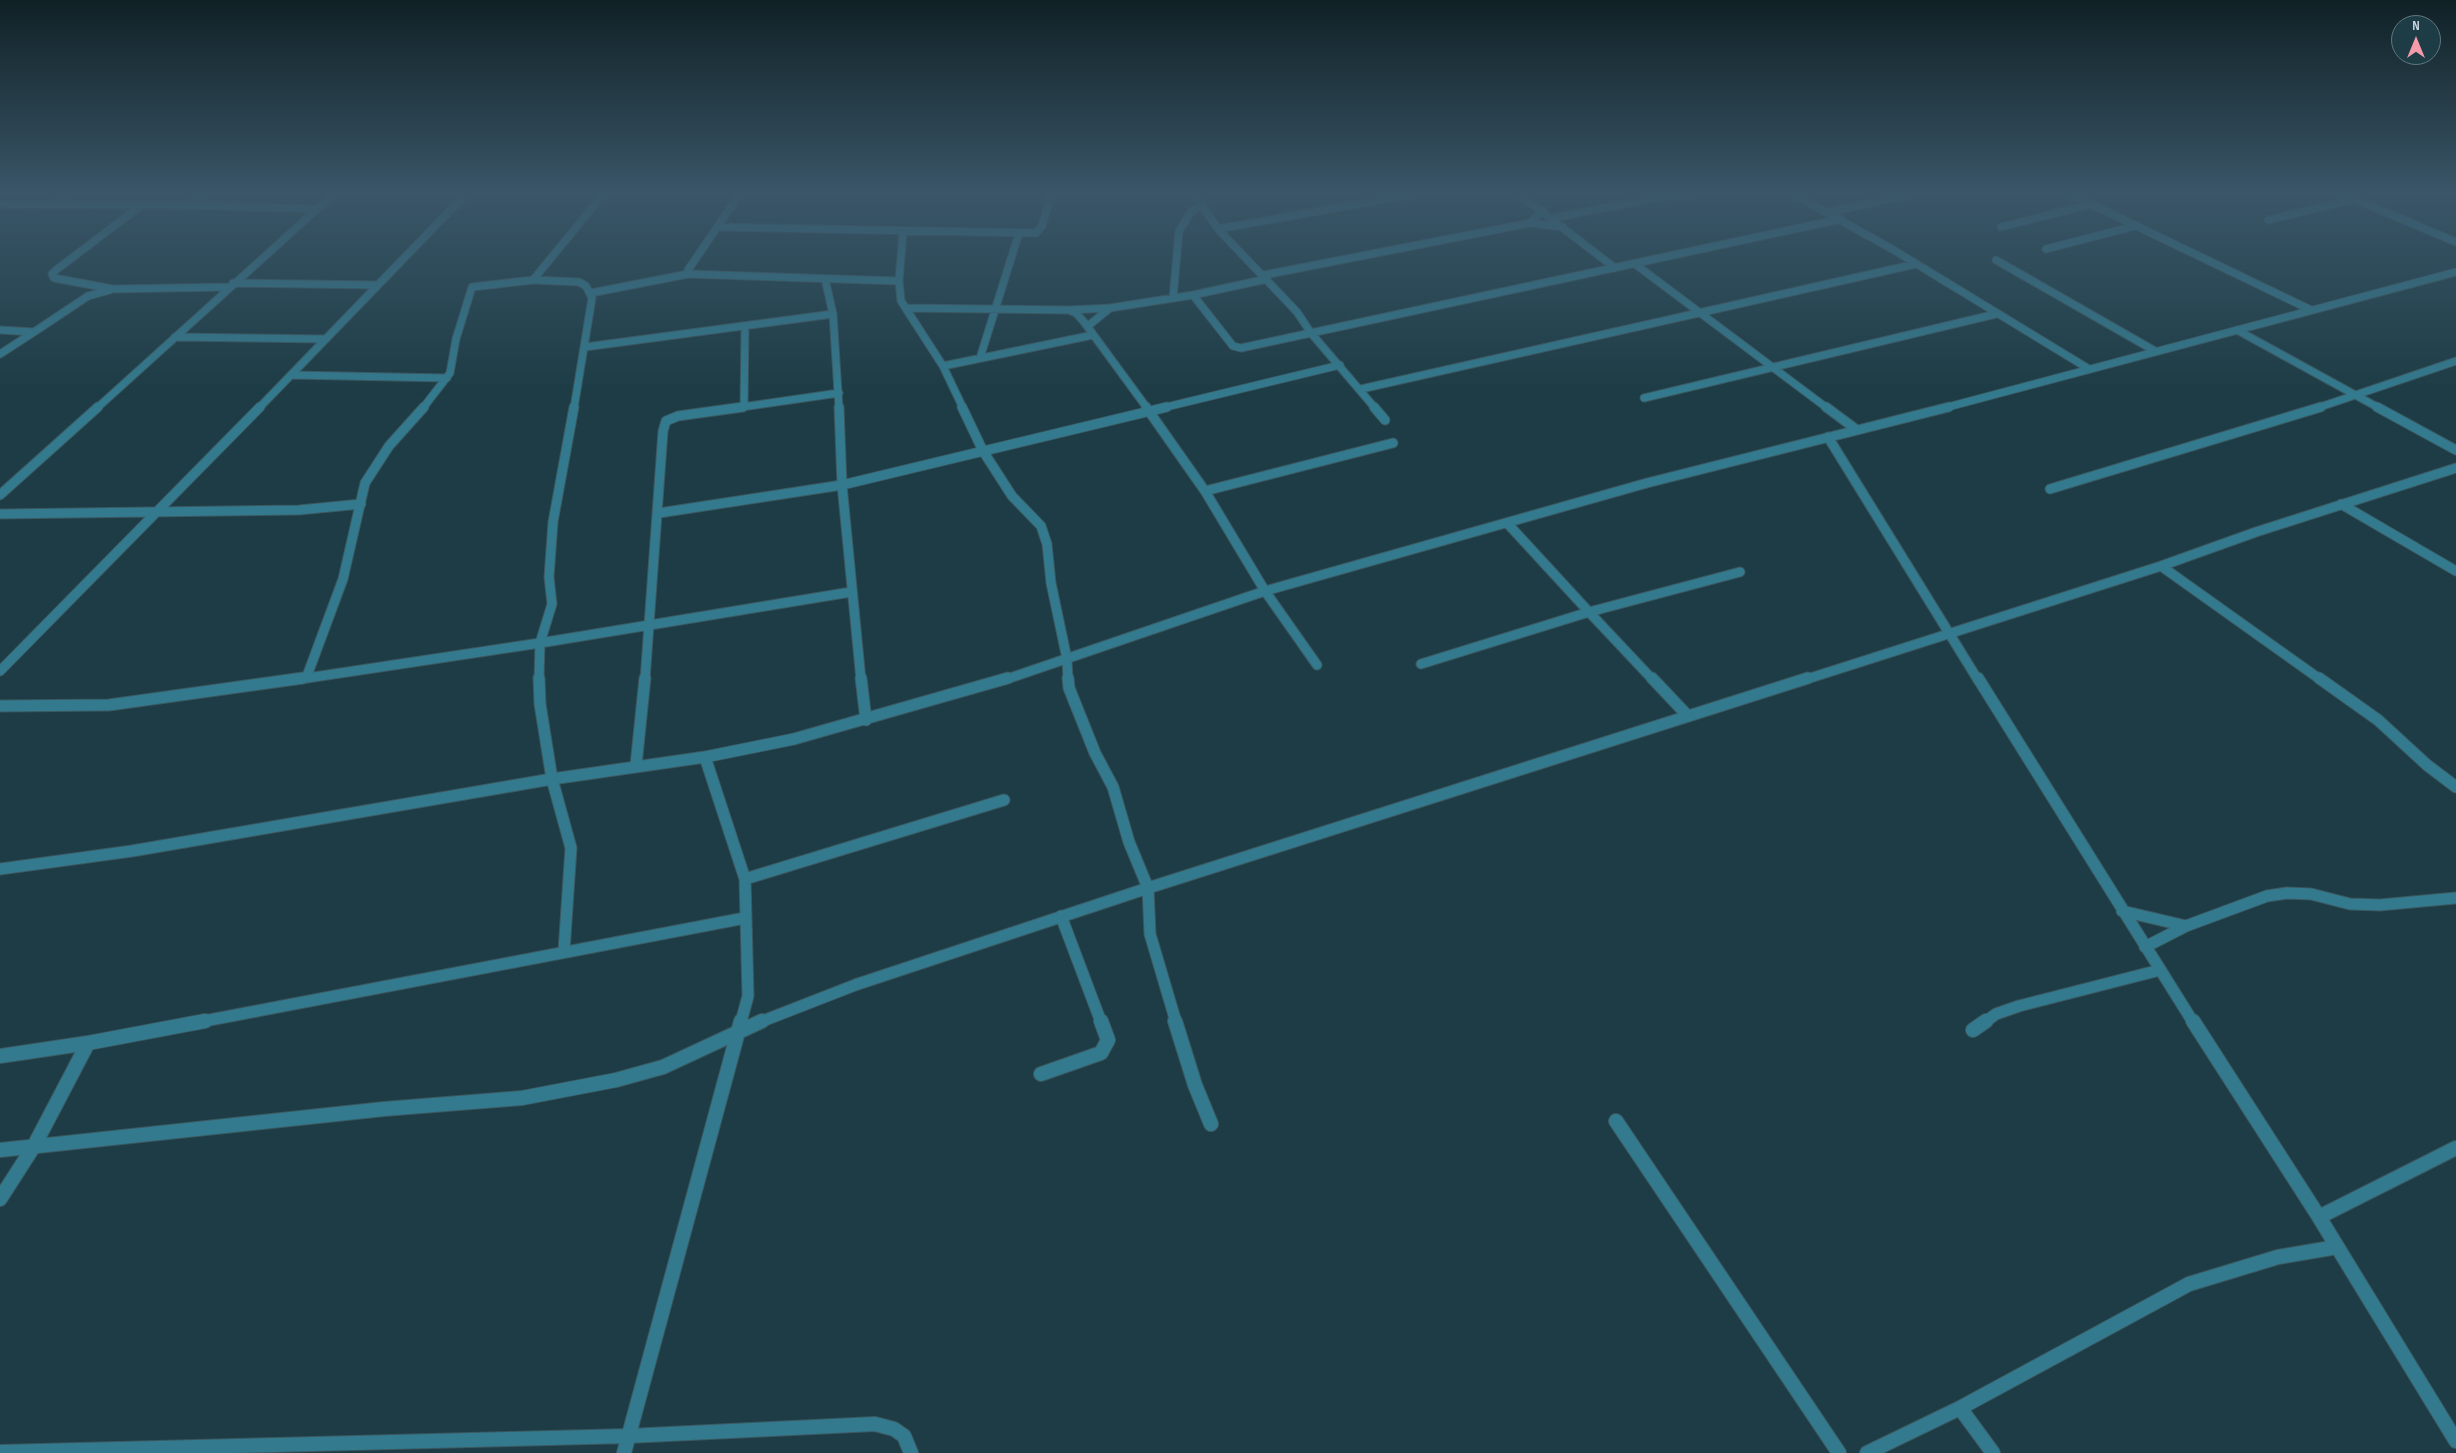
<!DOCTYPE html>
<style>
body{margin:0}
#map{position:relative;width:2456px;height:1453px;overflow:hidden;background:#1d3c45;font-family:"Sofia Sans Condensed",sans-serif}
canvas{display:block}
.north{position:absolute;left:2391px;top:15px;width:50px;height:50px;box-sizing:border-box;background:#1d3c45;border:1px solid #607981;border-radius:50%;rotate:0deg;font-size:14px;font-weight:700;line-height:20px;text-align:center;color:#c4d5db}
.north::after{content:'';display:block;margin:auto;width:18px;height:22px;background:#f39aab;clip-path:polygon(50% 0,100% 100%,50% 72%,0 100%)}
</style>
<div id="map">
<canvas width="2456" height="1453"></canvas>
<div class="north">N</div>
</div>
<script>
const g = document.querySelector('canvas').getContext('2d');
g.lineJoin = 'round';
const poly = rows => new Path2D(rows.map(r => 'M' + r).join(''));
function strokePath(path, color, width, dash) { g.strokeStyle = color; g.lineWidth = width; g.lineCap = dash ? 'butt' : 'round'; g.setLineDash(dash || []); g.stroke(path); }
const minorFar3 = poly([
 [741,192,688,270,688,274,899,281],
 [1193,192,1218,229,1297,312,1311,333,1375,408],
 [1516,192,1615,268],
 [1790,192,1892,249,2089,369],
 [2066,192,2311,310],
 [2338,192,2456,242],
 [0,204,188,205,317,209],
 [55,204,72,192],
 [143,204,56,270,52,274,54,278,113,289,229,287],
 [188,205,205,192],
 [1829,212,1921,192],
 [1553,218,1660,197,1713,192],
 [2268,220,2355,199],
 [1530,223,1563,227],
 [717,227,1036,233,1042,226,1052,192],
 [2001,227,2092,204],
 [1218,229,1425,192],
 [903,232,899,281,901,301,943,366,963,408],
 [2046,249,2135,226],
 [1996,260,2155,351],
 [1635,264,1827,408],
 [1264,275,1530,223,1543,210],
 [825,279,833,314,839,408],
 [533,280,579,282,586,286,592,298,574,408],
 [233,283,377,285],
 [591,293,688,274],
 [1193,295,1233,346,1241,348,1841,219],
 [1173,298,1179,231,1191,212,1202,204],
 [907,308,1069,310,1110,308,1193,295,1267,279],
 [1069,310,1076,313,1084,322,1147,408],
 [1088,326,1110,308],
 [0,330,34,332,88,296,110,290],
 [2237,330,2379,408],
 [175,337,326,339],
 [585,347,833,314],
 [0,354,34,332],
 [980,358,1019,233],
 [943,366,1093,335],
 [291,375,447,378],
 [1361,389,1916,264],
 [1644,398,1996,314],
 [744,407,745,326],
 [97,408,336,192],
 [259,408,468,192],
 [423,408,450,373,456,339,472,287,533,280,605,192],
 [735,408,839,393],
 [1162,408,1340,365],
 [1944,408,2456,272],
 [2317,408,2456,361]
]);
const minorFar2 = poly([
 [839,407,842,485,861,680],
 [962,407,983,451,1012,496,1041,526,1047,544,1051,583,1067,659,1068,680],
 [1146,407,1205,491,1265,591,1317,665],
 [1374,407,1385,420],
 [1826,407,1857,430],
 [2377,407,2456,450],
 [1828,437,1978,680],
 [2050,489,2321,407],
 [1205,491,1393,443],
 [0,495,98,407],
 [2341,504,2456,571],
 [659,513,842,485,1167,407],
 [0,514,299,510,361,504],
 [1508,524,1589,612,1740,572],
 [2161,566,2321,680],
 [1421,664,1589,612,1653,680],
 [0,671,260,407],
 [307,676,343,579,365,483,389,446,424,407],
 [294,680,540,643,851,592],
 [539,680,540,643,552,604,549,577,553,522,574,407],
 [645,680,663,431,666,421,678,416,743,407],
 [1004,680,1265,591,1647,483,1949,407],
 [1804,680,2161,566,2256,532,2456,468]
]);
const minorFar1 = poly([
 [539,678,540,704,552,779,571,848,564,951],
 [861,678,866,720],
 [1068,678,1069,688,1095,753,1113,787,1129,842,1148,888,1150,934,1176,1022],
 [1652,678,1688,716],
 [1978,678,2193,1022],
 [2319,678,2378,720,2427,765,2456,787],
 [0,706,109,705,303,678],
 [705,757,745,879,748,996,741,1022],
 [636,765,645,678],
 [0,869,132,851,552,779,705,757,794,739,1008,678],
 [745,879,1004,800],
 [2122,911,2186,926,2267,896,2287,893,2311,894,2350,904,2380,905,2456,898],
 [1061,916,1101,1022],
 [2145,947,2186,926],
 [199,1022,745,918],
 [760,1022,855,985,1148,888,1808,678],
 [1985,1022,1996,1014,2019,1006,2160,970]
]);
const minor = poly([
 [1175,1021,1195,1085,1211,1124],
 [2193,1021,2319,1217,2456,1441],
 [1973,1030,1986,1021],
 [0,1056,88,1043,205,1021],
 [1041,1074,1101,1053,1108,1040,1101,1021],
 [1616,1121,1839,1453],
 [0,1150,384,1109,522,1098,616,1080,663,1067,762,1021],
 [0,1199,34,1146,88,1043],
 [2319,1217,2456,1148],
 [1960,1408,1993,1453],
 [0,1452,628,1436,875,1424,894,1429,904,1436,911,1453],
 [624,1453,741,1021],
 [1867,1453,1960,1408,2189,1284,2278,1257,2337,1247]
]);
strokePath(minorFar3, '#3b5860', 9);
strokePath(minorFar2, '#3b5860', 11);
strokePath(minorFar1, '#3b5860', 13);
strokePath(minor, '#3b5860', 16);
strokePath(minorFar3, '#337a8e', 7);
strokePath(minorFar2, '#337a8e', 9);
strokePath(minorFar1, '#337a8e', 11);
strokePath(minor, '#337a8e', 14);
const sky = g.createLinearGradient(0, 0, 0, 395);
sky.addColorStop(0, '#102126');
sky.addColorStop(0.49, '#3a5668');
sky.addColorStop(1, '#3a566800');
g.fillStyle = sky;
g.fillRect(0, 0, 2456, 395);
</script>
